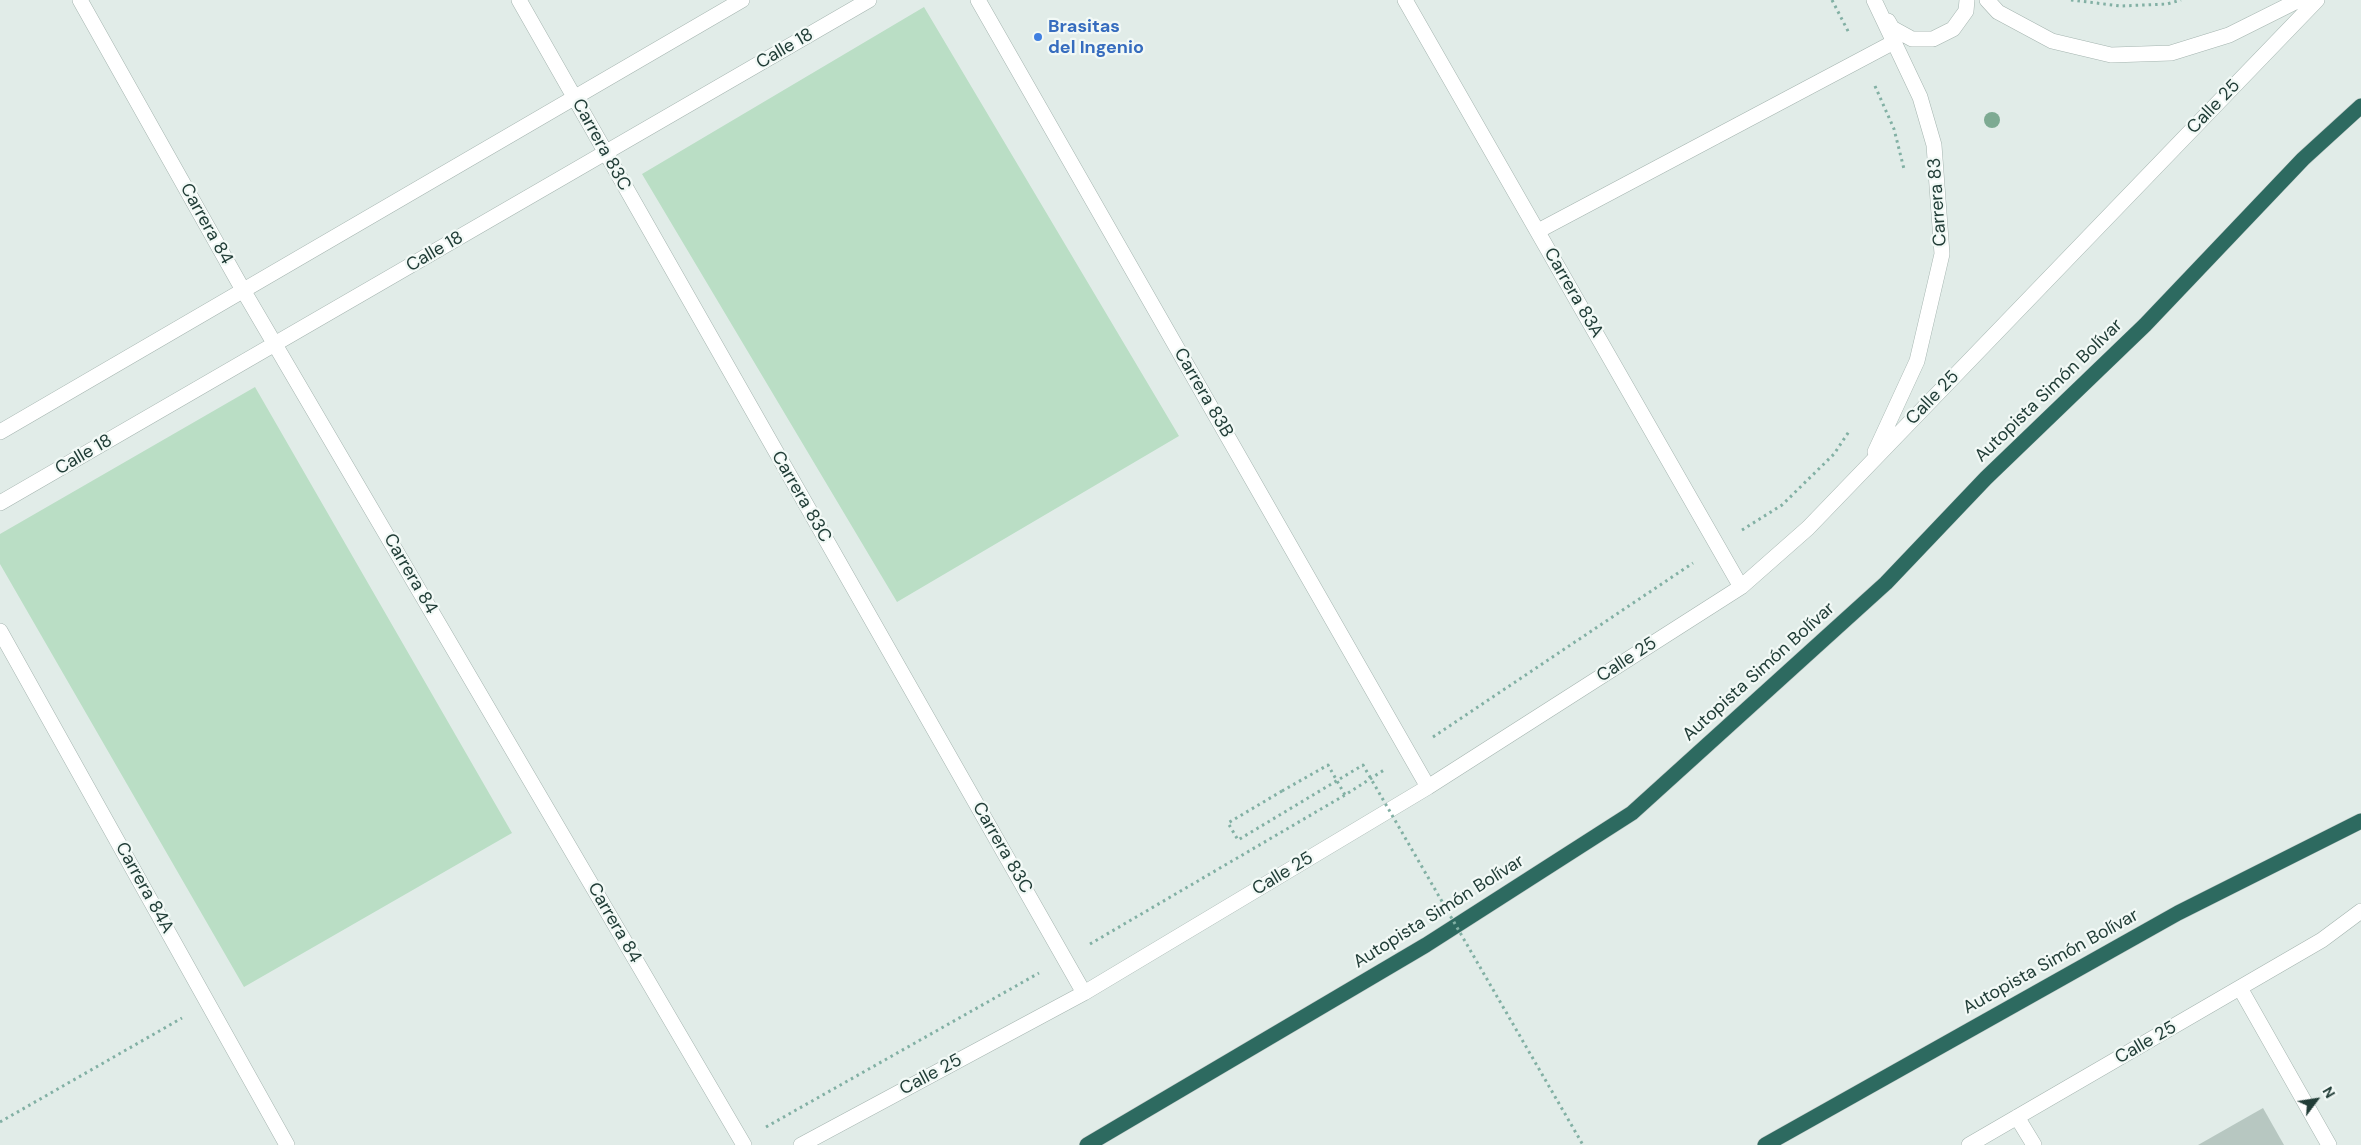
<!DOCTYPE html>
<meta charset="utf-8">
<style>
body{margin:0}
#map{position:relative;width:2361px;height:1145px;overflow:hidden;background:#e1ece8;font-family:"DM Sans",sans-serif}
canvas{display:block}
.north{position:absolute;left:2291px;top:1075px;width:50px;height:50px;-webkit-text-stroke:4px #f2f9f6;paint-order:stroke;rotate:59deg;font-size:14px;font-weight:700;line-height:20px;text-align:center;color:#213d37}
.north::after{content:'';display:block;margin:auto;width:18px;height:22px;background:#213d37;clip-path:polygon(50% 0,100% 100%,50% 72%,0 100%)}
</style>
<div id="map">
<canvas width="2361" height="1145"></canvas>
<div class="north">N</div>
</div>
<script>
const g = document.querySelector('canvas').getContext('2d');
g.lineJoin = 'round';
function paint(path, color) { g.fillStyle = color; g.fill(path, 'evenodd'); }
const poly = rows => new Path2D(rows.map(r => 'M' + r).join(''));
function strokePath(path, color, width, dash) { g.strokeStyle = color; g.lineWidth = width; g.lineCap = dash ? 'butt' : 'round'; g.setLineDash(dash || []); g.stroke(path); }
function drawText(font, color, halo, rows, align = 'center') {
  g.font = font + ' "DM Sans",sans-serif'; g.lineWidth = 4.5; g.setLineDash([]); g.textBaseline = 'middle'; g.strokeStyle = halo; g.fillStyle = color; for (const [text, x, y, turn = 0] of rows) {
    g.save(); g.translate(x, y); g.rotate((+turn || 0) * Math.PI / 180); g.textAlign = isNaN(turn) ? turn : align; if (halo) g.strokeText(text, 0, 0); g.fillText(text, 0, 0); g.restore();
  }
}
paint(poly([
 [924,7,1179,436,897,602,642,174],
 [255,387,512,833,244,987,0,564,0,534]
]), '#badec5');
paint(poly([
 [2263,1108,2284,1145,2198,1145]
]), '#b7c7c1');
const minor = poly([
 [80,0,243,290,744,1145],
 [519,0,1084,993],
 [978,0,1428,787],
 [1405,0,1741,587],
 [1874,0,1920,97,1934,145,1942,254,1917,361,1875,452],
 [1987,0,1998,12,2052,41,2111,55,2171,53,2229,35,2299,0],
 [1888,21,1892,28,1912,39,1933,39,1953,29,1966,11,1967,0],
 [1538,231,1894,42],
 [0,432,742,0],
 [0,503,869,0],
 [0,631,287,1145],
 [2240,988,2329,1145],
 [2017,1117,2034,1145],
 [801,1145,1084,993,1428,787,1741,587,1808,528,2317,0],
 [1969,1145,2322,940,2361,911]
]);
const highway = poly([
 [1087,1145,1426,945,1632,813,1886,583,1986,478,2145,325,2303,159,2361,106],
 [1765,1145,2178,913,2361,821]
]);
strokePath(minor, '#a4b4af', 16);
strokePath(highway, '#c1c9c7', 16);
strokePath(poly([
 [1832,0,1849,33],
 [2071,0,2121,6,2167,4,2181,0],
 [1875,86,1894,129,1904,169],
 [1742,530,1782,505,1834,454,1850,430],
 [1433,737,1693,563],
 [1282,791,1328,765,1345,795],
 [1090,944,1345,795,1384,770],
 [0,1122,182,1018],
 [766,1127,1039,973]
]), '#82b0a4', 3, [2.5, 4]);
strokePath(minor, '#fff', 15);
strokePath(highway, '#2d6a60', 15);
strokePath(poly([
 [1282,791,1228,823,1238,840,1363,765,1583,1145]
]), '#82b0a4', 3, [2.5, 4]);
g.fillStyle = '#7daa92';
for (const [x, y] of [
 [1992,120]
]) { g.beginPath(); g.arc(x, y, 8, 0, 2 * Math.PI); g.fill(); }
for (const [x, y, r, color] of [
 [1038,37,5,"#3f7fe0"]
]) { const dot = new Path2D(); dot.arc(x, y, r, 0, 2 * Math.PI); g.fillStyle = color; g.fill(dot); strokePath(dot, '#f2f9f6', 2); }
drawText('bold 18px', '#366cbe', '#f2f9f6', [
 ["Brasitas",1048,27],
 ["del Ingenio",1048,48]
], 'left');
drawText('18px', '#213d37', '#f2f9f6', [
 ["Calle 18",785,49,-30],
 ["Calle 25",2214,107,-46],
 ["Carrera 83C",601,145,61],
 ["Carrera 83",1938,202,-94],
 ["Carrera 84",206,224,61],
 ["Calle 18",435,252,-30],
 ["Carrera 83A",1573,293,60],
 ["Autopista Simón Bolívar",2049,391,-44],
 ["Carrera 83B",1203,393,60],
 ["Calle 25",1933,398,-46],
 ["Calle 18",84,455,-30],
 ["Carrera 83C",801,497,60],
 ["Carrera 84",410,574,60],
 ["Calle 25",1627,660,-33],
 ["Autopista Simón Bolívar",1759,672,-42],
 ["Carrera 83C",1002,848,60],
 ["Calle 25",1283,874,-31],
 ["Carrera 84A",144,888,61],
 ["Autopista Simón Bolívar",1439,912,-32],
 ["Carrera 84",614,923,60],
 ["Autopista Simón Bolívar",2051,962,-29],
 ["Calle 25",2146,1043,-30],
 ["Calle 25",931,1075,-28]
]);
</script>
